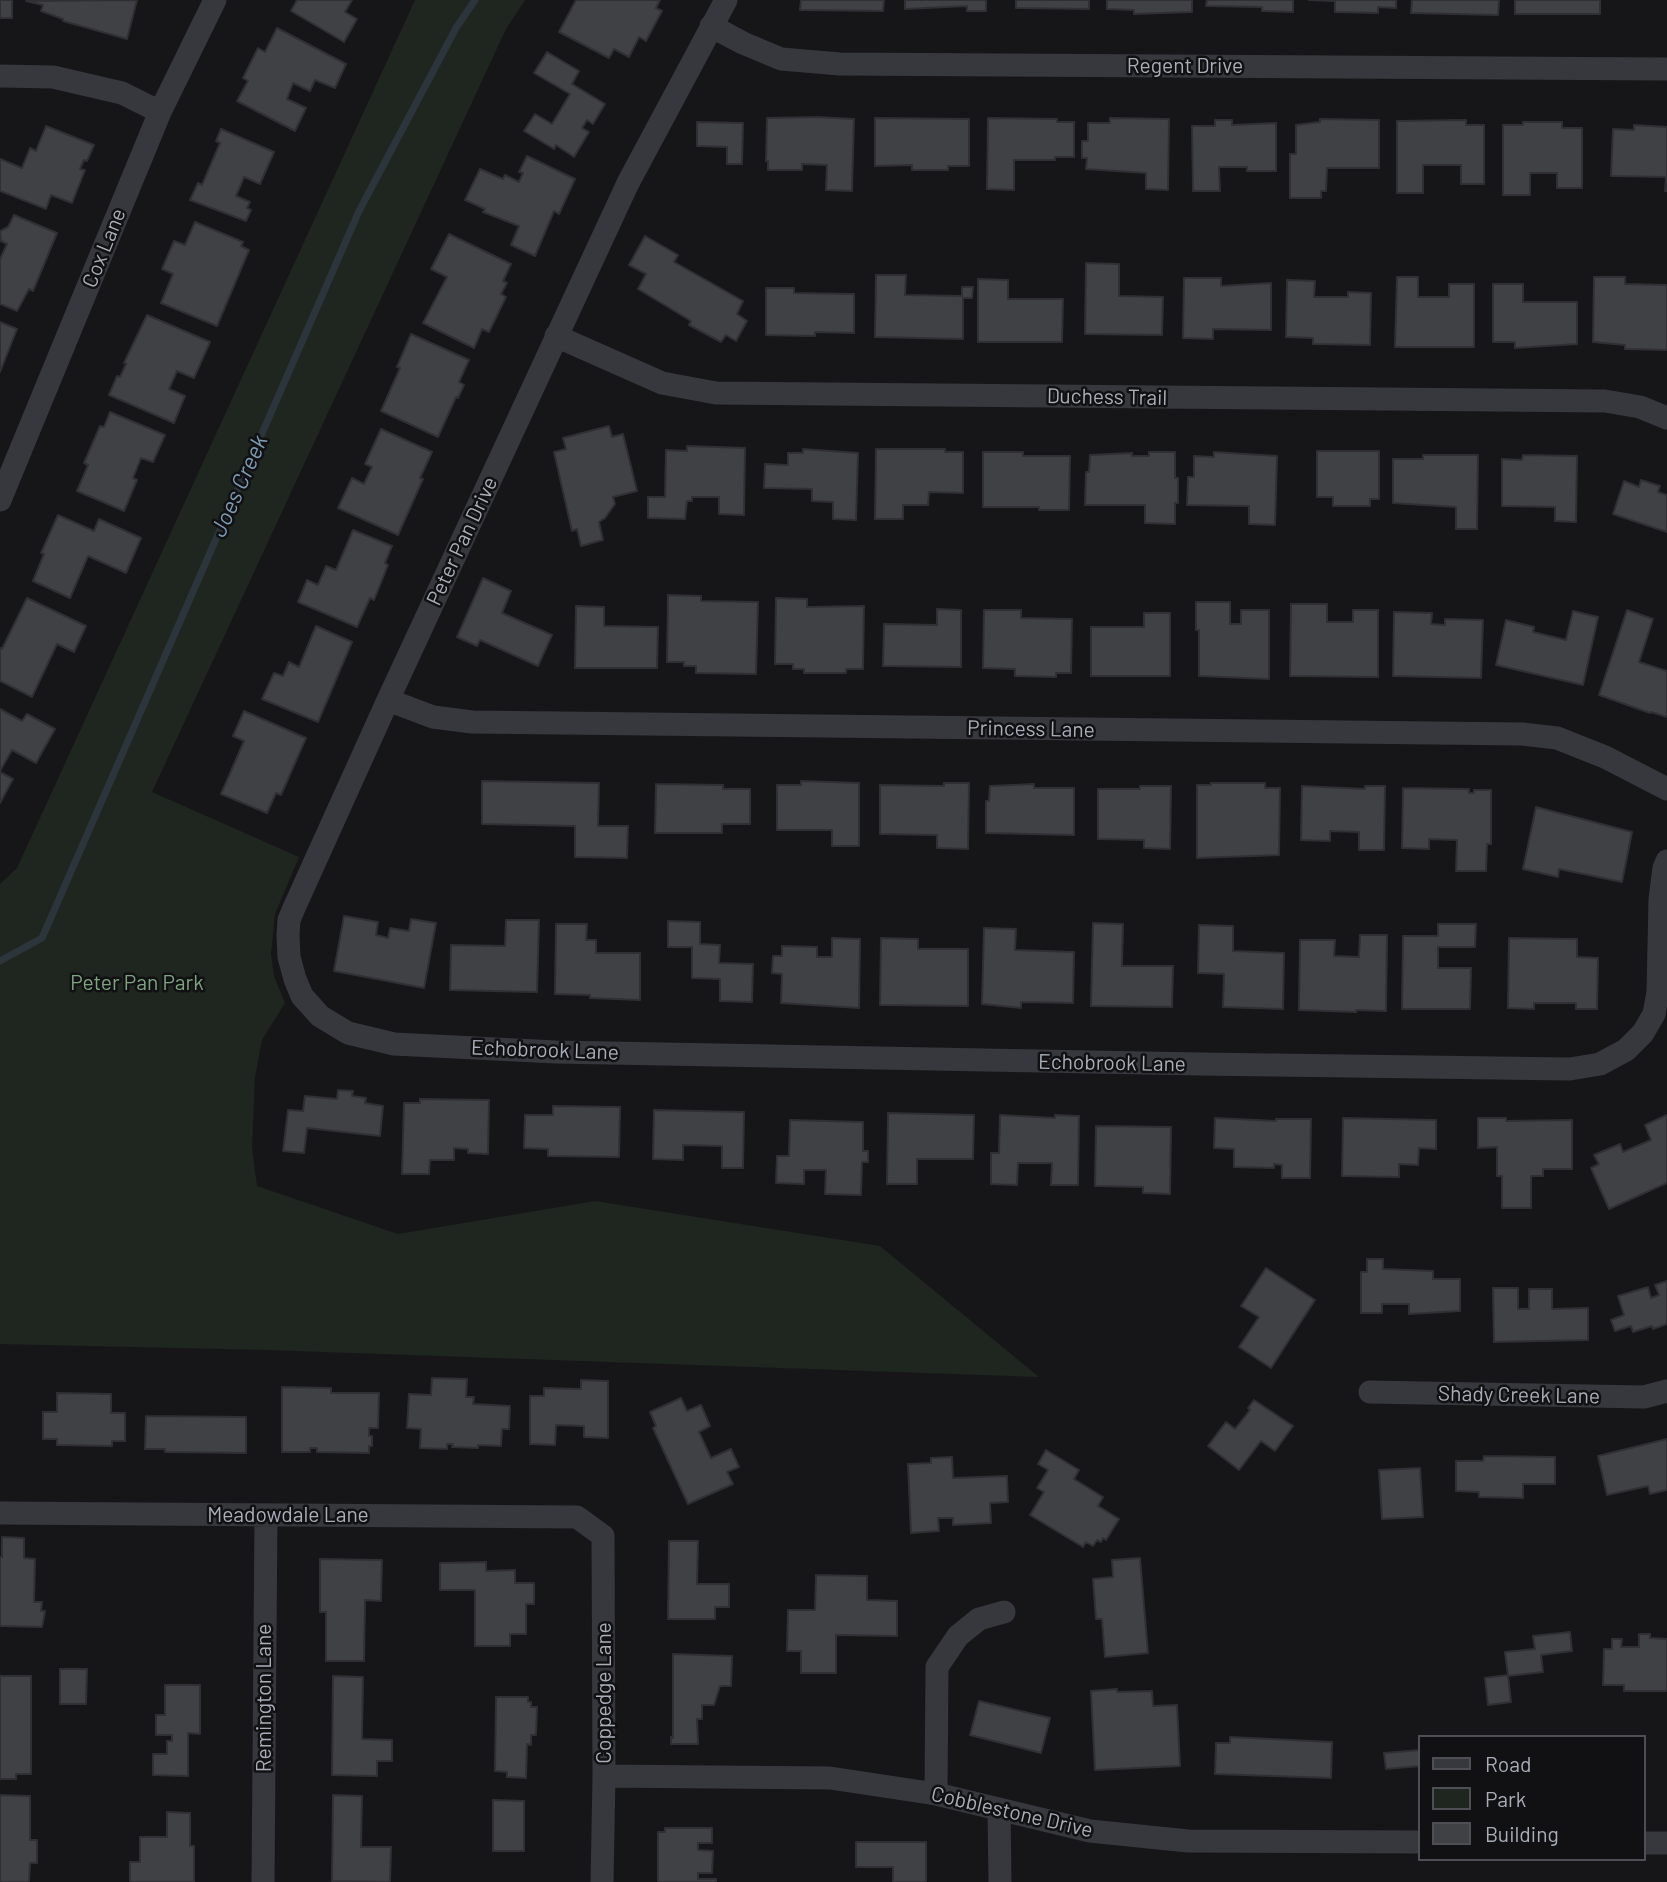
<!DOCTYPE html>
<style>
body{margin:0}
#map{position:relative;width:1667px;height:1882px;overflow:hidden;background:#161618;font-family:Barlow,sans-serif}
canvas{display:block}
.legend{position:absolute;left:1418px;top:1735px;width:228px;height:126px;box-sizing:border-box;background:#111113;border:2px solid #4d4f55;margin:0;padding:9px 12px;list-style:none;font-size:21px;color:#a8adb8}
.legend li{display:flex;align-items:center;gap:14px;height:35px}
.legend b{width:35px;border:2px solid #4d4f55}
</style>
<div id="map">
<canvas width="1667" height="1882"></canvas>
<ul class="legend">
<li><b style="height:9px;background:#37383d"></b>Road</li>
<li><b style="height:19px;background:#1e261f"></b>Park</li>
<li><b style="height:19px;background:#404145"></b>Building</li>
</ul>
</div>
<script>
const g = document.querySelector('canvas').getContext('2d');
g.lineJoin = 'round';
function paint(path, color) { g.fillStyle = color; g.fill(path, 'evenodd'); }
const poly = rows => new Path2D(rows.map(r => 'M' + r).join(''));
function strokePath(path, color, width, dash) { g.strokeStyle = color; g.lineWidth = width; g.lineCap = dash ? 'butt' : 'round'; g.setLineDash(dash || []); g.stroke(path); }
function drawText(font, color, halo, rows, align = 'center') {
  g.font = font + ' Barlow,sans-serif'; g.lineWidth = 5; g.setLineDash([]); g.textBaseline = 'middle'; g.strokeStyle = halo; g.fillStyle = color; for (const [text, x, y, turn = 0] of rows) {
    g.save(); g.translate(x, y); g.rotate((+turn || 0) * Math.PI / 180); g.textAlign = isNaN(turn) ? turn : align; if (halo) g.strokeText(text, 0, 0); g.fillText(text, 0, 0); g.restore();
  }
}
paint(poly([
 [415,0,525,0,506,29,152,792,299,857,275,914,271,954,274,976,285,1003,262,1040,255,1077,252,1147,257,1186,398,1234,595,1201,880,1246,1039,1377,267,1350,0,1344,0,884,17,868]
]), '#1e261f');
strokePath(poly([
 [0,961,42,938,359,211,456,28,475,0]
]), '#2c353c', 7);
const building = poly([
 [0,0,12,0,12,18,0,18,0,0],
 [137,0,127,39,63,21,63,19,41,11,43,5,26,1,137,0],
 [297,0,352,0,345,12,357,19,344,42,291,11,297,0],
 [576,0,660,0,656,8,662,11,646,41,639,37,629,57,614,49,609,58,559,32,576,0],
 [801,0,884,0,883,11,800,10,801,0],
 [905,0,986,0,986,11,967,11,967,6,905,9,905,0],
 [1016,0,1089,0,1089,9,1016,8,1016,0],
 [1107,0,1192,0,1192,12,1134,14,1134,10,1107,9,1107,0],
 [1207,0,1293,0,1293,12,1262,11,1262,7,1206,6,1207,0],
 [1309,0,1396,0,1396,8,1378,7,1378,13,1335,12,1335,1,1309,0],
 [1412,0,1499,0,1498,15,1411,13,1412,0],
 [1515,0,1600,0,1600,14,1515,14,1515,0],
 [277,28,346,64,335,88,315,80,310,91,293,83,287,99,306,108,295,131,237,101,248,81,243,78,258,48,265,52,277,28],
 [547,52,579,71,572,84,605,104,593,124,587,120,582,128,589,132,574,157,556,145,554,149,524,131,535,114,552,124,570,94,534,73,547,52],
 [817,117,854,119,852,191,826,190,827,165,802,164,802,170,768,170,768,161,766,161,767,118,817,117],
 [875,118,969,119,969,166,948,166,948,170,912,170,912,165,875,166,875,118],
 [988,118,1057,119,1057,122,1074,122,1074,157,1055,157,1055,160,1014,160,1014,190,987,189,988,118],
 [1110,118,1169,119,1168,190,1146,189,1146,173,1086,169,1087,158,1082,158,1082,141,1088,141,1088,123,1110,123,1110,118],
 [1320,119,1379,120,1379,168,1327,168,1326,191,1321,191,1321,198,1290,198,1290,154,1296,154,1296,125,1320,122,1320,119],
 [1215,120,1232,120,1232,125,1276,123,1276,171,1247,171,1247,167,1219,167,1220,191,1193,191,1192,126,1215,126,1215,120],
 [1466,120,1466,125,1484,125,1484,184,1461,184,1461,165,1423,165,1423,193,1397,193,1397,121,1466,120],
 [697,122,743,123,742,164,727,164,727,147,697,146,697,122],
 [1523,122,1562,122,1562,128,1582,128,1582,188,1557,188,1557,173,1530,173,1530,195,1503,195,1503,125,1523,125,1523,122],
 [1634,125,1667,127,1667,191,1665,191,1666,177,1611,176,1613,129,1634,130,1634,125],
 [46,126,94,145,87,161,84,160,80,169,85,170,72,203,51,195,46,209,0,191,0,159,22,168,30,148,36,151,46,126],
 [221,129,274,152,260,184,244,177,236,196,250,202,247,208,251,210,246,221,190,200,198,183,202,185,220,143,216,141,221,129],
 [527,156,575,179,559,214,554,211,535,256,511,245,519,226,483,212,485,209,465,200,480,169,503,179,505,175,519,182,523,173,519,172,527,156],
 [14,215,57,233,33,291,29,289,17,311,0,304,0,259,7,244,1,241,0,231,8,227,14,215],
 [195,222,243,242,241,246,249,250,217,326,161,303,173,274,162,269,174,241,185,245,195,222],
 [449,234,511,264,503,281,507,283,501,294,506,297,489,332,482,329,474,348,423,323,447,277,431,269,449,234],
 [645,236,678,255,674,262,743,301,737,314,747,321,736,341,726,335,721,342,689,325,691,321,638,289,646,274,629,265,645,236],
 [1086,263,1119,264,1119,296,1163,297,1162,335,1085,334,1086,263],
 [876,275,906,275,905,295,962,296,962,287,973,287,972,298,963,298,963,339,875,337,876,275],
 [1397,277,1418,277,1418,297,1449,297,1449,284,1474,284,1474,347,1395,347,1397,277],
 [1594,277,1625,277,1625,284,1667,285,1667,350,1625,349,1625,345,1593,342,1594,277],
 [1184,278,1221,278,1221,286,1271,283,1271,330,1213,329,1213,339,1183,338,1184,278],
 [978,279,1008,280,1008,299,1063,299,1062,342,978,342,978,279],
 [1287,280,1315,281,1314,297,1348,297,1348,292,1371,293,1370,345,1313,344,1313,338,1286,337,1287,280],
 [1493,284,1523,284,1523,302,1577,302,1577,344,1515,348,1515,342,1493,342,1493,284],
 [766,288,794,288,794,293,854,294,854,333,815,332,815,336,766,335,766,288],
 [147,315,210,342,194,378,177,371,169,389,185,396,174,423,109,395,117,376,120,377,126,364,124,363,147,315],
 [0,322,17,329,0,372,0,322],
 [411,334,469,360,459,382,464,385,458,398,456,397,438,437,381,411,400,368,397,367,411,334],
 [110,412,165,435,153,462,141,458,133,478,137,480,124,511,77,491,88,465,84,463,100,426,104,427,110,412],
 [609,426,612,437,623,434,637,491,613,497,615,504,605,518,599,522,603,540,581,546,577,529,572,531,554,452,566,449,563,438,609,426],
 [381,429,432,452,420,478,423,479,398,535,338,508,352,478,364,484,372,467,365,464,381,429],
 [687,446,745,448,744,515,719,514,719,497,692,497,692,501,687,501,685,519,648,518,648,497,665,497,666,450,687,451,687,446],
 [803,449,858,453,856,520,833,519,833,502,812,501,812,489,764,488,765,464,788,465,788,453,803,453,803,449],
 [876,449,945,449,945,452,963,452,963,493,929,492,928,505,903,505,903,519,875,519,876,449],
 [1317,451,1379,451,1379,499,1370,499,1370,506,1333,506,1333,497,1317,497,1317,451],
 [983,452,1023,452,1023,456,1070,456,1069,510,1039,510,1039,507,983,507,983,452],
 [1149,452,1175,452,1175,478,1178,478,1178,503,1175,503,1175,524,1145,523,1145,505,1085,505,1086,472,1089,472,1090,455,1132,453,1132,456,1149,456,1149,452],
 [1214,452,1277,456,1275,525,1249,524,1249,506,1187,505,1188,477,1194,477,1194,456,1214,457,1214,452],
 [1423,455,1478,455,1477,529,1456,529,1456,507,1393,503,1393,459,1423,459,1423,455],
 [1523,455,1577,456,1576,522,1555,521,1555,507,1502,506,1502,459,1522,460,1523,455],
 [1641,480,1660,486,1658,492,1667,495,1667,532,1613,514,1624,481,1639,487,1641,480],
 [58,515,94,531,99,519,141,538,126,573,88,556,70,598,33,581,44,554,41,553,58,515],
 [353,530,392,546,385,563,388,565,374,600,370,598,357,627,298,602,307,580,318,585,326,566,336,570,353,530],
 [483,578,511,591,502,613,552,635,538,666,480,640,477,646,457,637,483,578],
 [668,595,701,596,701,601,758,602,756,674,696,673,696,666,684,666,684,662,667,662,668,595],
 [27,598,86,626,74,652,57,644,32,697,0,681,0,648,2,649,27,598],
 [776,598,807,599,807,607,864,606,863,669,846,669,846,673,804,673,804,669,793,669,793,664,775,664,776,598],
 [1196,602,1230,602,1230,624,1241,624,1241,610,1269,610,1269,679,1199,676,1199,630,1196,630,1196,602],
 [1291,604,1327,604,1327,622,1353,622,1353,610,1378,610,1378,677,1290,676,1291,604],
 [576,606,604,607,604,626,658,627,657,668,575,668,576,606],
 [937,609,961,610,961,667,883,666,884,624,937,625,937,609],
 [984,610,1021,610,1021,618,1072,619,1071,673,1056,673,1056,677,1015,676,1015,669,983,668,984,610],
 [1627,610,1653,619,1639,662,1667,671,1667,717,1651,712,1650,713,1599,695,1627,610],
 [1573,611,1598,617,1583,685,1496,665,1506,620,1534,627,1533,632,1566,640,1573,611],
 [1394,612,1432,613,1431,624,1445,625,1445,619,1483,620,1481,678,1393,676,1394,612],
 [1144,613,1170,613,1170,676,1091,676,1091,627,1144,627,1144,613],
 [316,626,352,642,318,722,262,699,274,673,283,676,289,662,299,667,316,626],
 [0,709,22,721,27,714,55,729,36,763,12,750,0,771,0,709],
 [244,711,306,738,281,795,276,793,267,813,221,794,244,741,233,736,244,711],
 [0,772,13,779,0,803,0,772],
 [482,781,599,783,598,826,628,826,627,858,575,857,575,826,482,824,482,781],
 [801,781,859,783,859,846,832,846,832,830,777,830,777,785,801,785,801,781],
 [944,783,969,783,968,849,937,848,937,835,880,834,880,785,944,786,944,783],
 [1211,783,1265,783,1265,788,1280,788,1279,855,1197,858,1197,785,1211,785,1211,783],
 [656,784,723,785,723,789,750,789,750,824,722,824,722,833,655,833,656,784],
 [1034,784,1034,788,1074,788,1074,835,986,833,986,801,989,801,990,786,1034,784],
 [1140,786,1171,786,1170,849,1144,848,1144,840,1098,839,1098,789,1140,789,1140,786],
 [1302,786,1365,789,1365,786,1385,786,1384,850,1359,850,1359,832,1330,831,1330,841,1301,840,1302,786],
 [1403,788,1469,789,1469,793,1474,793,1474,790,1491,790,1491,844,1487,844,1486,871,1456,871,1457,840,1429,839,1429,849,1402,848,1403,788],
 [1536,807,1632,832,1622,882,1559,869,1558,877,1523,869,1536,807],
 [344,916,378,922,376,935,388,938,390,928,409,931,411,919,436,923,424,988,334,971,344,916],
 [506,920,539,920,537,992,450,990,451,945,505,946,506,920],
 [668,921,700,922,700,944,720,945,719,963,753,964,752,1002,720,1001,720,979,692,978,692,947,668,947,668,921],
 [1093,923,1123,924,1122,966,1173,966,1172,1007,1091,1006,1093,923],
 [556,924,587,924,586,940,596,940,596,953,640,953,640,1000,590,998,590,995,555,994,556,924],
 [1438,924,1476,924,1475,947,1438,947,1438,968,1471,968,1470,1009,1402,1009,1403,936,1438,936,1438,924],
 [1199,925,1233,926,1233,951,1284,953,1283,1009,1223,1007,1224,974,1198,973,1199,925],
 [984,928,1016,929,1015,950,1074,952,1073,1003,1021,1002,1021,1008,982,1004,984,928],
 [1360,935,1387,935,1386,1011,1356,1010,1356,1012,1299,1010,1300,940,1335,940,1334,956,1359,957,1360,935],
 [832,938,860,939,859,1008,781,1003,782,974,772,973,773,956,782,956,782,946,817,947,817,957,832,957,832,938],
 [881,938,918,939,918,949,968,949,968,1006,880,1005,881,938],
 [1509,938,1577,939,1577,957,1598,958,1597,1009,1576,1009,1576,1003,1534,1003,1534,1009,1508,1008,1509,938],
 [338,1090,353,1091,352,1096,366,1098,365,1103,383,1106,380,1136,307,1128,304,1153,283,1151,288,1110,303,1111,305,1096,337,1099,338,1090],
 [420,1099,489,1100,488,1154,468,1153,468,1149,454,1148,454,1160,430,1160,429,1174,402,1174,404,1103,420,1103,420,1099],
 [553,1106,620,1107,619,1157,548,1156,548,1149,524,1148,525,1115,553,1115,553,1106],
 [654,1110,744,1112,743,1168,722,1168,722,1146,683,1145,683,1160,653,1159,654,1110],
 [888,1113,974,1115,973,1159,917,1159,917,1184,887,1184,888,1113],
 [1000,1115,1055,1118,1055,1115,1079,1116,1078,1185,1051,1185,1052,1163,1018,1163,1017,1185,991,1184,991,1153,999,1153,1000,1115],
 [1667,1115,1667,1183,1609,1209,1591,1168,1599,1164,1594,1155,1620,1144,1623,1152,1651,1140,1645,1125,1667,1115],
 [1215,1118,1276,1121,1276,1119,1311,1119,1310,1178,1282,1178,1282,1165,1274,1164,1274,1168,1234,1167,1234,1149,1214,1148,1215,1118],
 [1343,1118,1436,1120,1436,1149,1419,1148,1418,1165,1399,1164,1399,1177,1342,1176,1343,1118],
 [1478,1118,1506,1118,1506,1121,1572,1120,1572,1169,1543,1169,1543,1176,1531,1176,1531,1208,1502,1208,1502,1176,1497,1176,1497,1147,1478,1148,1478,1118],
 [790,1120,863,1122,863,1151,868,1151,868,1162,862,1162,861,1195,825,1194,826,1170,804,1170,804,1184,776,1183,777,1156,789,1156,790,1120],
 [1096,1126,1171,1127,1170,1194,1143,1193,1143,1187,1095,1186,1096,1126],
 [1367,1259,1383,1259,1383,1269,1433,1271,1433,1279,1460,1279,1460,1311,1409,1314,1409,1304,1382,1304,1382,1313,1361,1313,1361,1272,1367,1272,1367,1259],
 [1266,1268,1315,1300,1271,1368,1239,1347,1259,1317,1241,1306,1266,1268],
 [1667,1281,1667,1324,1653,1329,1652,1326,1633,1332,1631,1326,1615,1331,1611,1320,1624,1315,1618,1296,1648,1287,1651,1298,1659,1295,1655,1285,1667,1281],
 [1493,1288,1518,1288,1518,1309,1529,1309,1529,1289,1552,1289,1552,1309,1588,1308,1588,1340,1494,1342,1493,1288],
 [432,1378,467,1379,466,1397,474,1397,473,1404,510,1406,509,1429,502,1429,501,1446,478,1445,478,1448,452,1447,453,1444,447,1444,447,1449,420,1448,421,1429,407,1428,409,1394,431,1395,432,1378],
 [581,1380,608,1381,608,1438,584,1437,584,1426,556,1425,555,1445,530,1444,530,1396,544,1396,544,1388,581,1389,581,1380],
 [282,1387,331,1388,331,1393,379,1393,378,1428,369,1428,369,1436,372,1436,372,1446,369,1446,369,1453,317,1452,317,1448,310,1448,310,1452,282,1452,282,1387],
 [57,1393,111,1394,111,1413,125,1413,125,1441,112,1441,112,1446,57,1445,57,1439,43,1439,43,1412,57,1412,57,1393],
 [681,1398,687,1411,701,1405,710,1426,699,1432,711,1458,731,1449,739,1467,727,1472,733,1484,688,1504,653,1428,656,1426,650,1412,681,1398],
 [1254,1400,1293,1426,1275,1451,1261,1441,1239,1470,1208,1446,1226,1422,1235,1429,1250,1410,1248,1408,1254,1400],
 [146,1416,246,1417,246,1453,165,1452,165,1449,145,1449,146,1416],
 [1667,1439,1667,1490,1650,1494,1648,1486,1607,1495,1598,1456,1667,1439],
 [1046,1450,1079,1470,1074,1479,1103,1497,1098,1506,1119,1519,1106,1540,1103,1538,1101,1542,1097,1540,1093,1546,1086,1542,1083,1547,1030,1515,1044,1492,1037,1488,1048,1470,1038,1464,1046,1450],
 [1484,1456,1555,1457,1555,1484,1523,1484,1523,1498,1479,1497,1479,1492,1456,1491,1456,1461,1483,1461,1484,1456],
 [952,1457,953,1478,1007,1476,1008,1502,990,1503,991,1523,953,1525,953,1518,938,1518,939,1531,911,1533,908,1464,931,1463,931,1458,952,1457],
 [1420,1468,1423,1517,1382,1519,1379,1470,1420,1468],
 [2,1537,24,1538,24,1558,35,1559,34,1602,42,1602,41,1611,45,1611,42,1627,0,1626,0,1557,2,1557,2,1537],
 [669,1541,698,1541,697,1584,729,1584,729,1607,715,1607,715,1619,668,1619,669,1541],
 [1140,1558,1148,1653,1105,1657,1102,1619,1096,1619,1093,1579,1113,1577,1112,1560,1140,1558],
 [320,1559,382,1560,381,1601,365,1600,364,1661,326,1661,326,1612,320,1612,320,1559],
 [486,1562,486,1571,515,1570,515,1583,534,1583,534,1604,526,1604,526,1634,510,1634,510,1646,475,1646,475,1590,440,1590,440,1563,486,1562],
 [816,1575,867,1576,867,1600,897,1601,897,1636,836,1635,836,1673,801,1673,801,1651,787,1651,788,1610,815,1610,816,1575],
 [1570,1632,1572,1651,1541,1655,1543,1672,1508,1676,1511,1702,1488,1705,1485,1678,1508,1675,1505,1652,1535,1649,1533,1636,1570,1632],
 [1639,1634,1650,1634,1650,1638,1667,1639,1667,1691,1624,1691,1624,1685,1603,1685,1604,1649,1612,1649,1612,1639,1622,1639,1621,1647,1639,1647,1639,1634],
 [673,1654,732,1656,731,1686,720,1686,714,1705,702,1705,702,1719,697,1719,698,1744,671,1744,671,1737,673,1738,673,1654],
 [60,1669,87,1669,86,1704,60,1704,60,1669],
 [0,1676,31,1676,31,1774,16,1774,16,1779,0,1779,0,1676],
 [333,1676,363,1677,362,1739,392,1740,392,1761,377,1761,377,1776,332,1775,333,1676],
 [165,1685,200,1685,200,1734,188,1733,188,1776,153,1775,153,1754,167,1754,167,1741,172,1741,172,1735,156,1735,156,1715,165,1715,165,1685],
 [1117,1689,1117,1692,1152,1691,1153,1706,1177,1705,1180,1766,1095,1770,1091,1691,1117,1689],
 [496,1697,528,1697,528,1702,531,1702,531,1707,537,1707,536,1735,531,1735,531,1745,527,1744,526,1778,507,1777,507,1772,495,1771,496,1697],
 [979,1701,1050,1718,1041,1753,970,1735,979,1701],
 [1230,1737,1332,1742,1331,1778,1215,1774,1216,1743,1230,1743,1230,1737],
 [1420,1750,1420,1766,1386,1769,1384,1753,1420,1750],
 [0,1795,30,1796,30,1840,37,1840,37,1863,30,1863,29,1882,0,1882,0,1795],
 [333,1795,362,1796,361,1847,391,1847,390,1882,332,1881,333,1795],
 [493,1800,524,1801,524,1851,493,1851,493,1800],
 [167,1812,190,1813,190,1846,194,1846,194,1882,130,1882,130,1862,140,1862,140,1837,167,1837,167,1812],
 [665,1828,712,1828,712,1843,698,1843,698,1850,713,1851,712,1873,698,1873,698,1879,716,1879,716,1882,658,1882,658,1832,665,1832,665,1828],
 [856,1842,926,1842,926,1882,893,1882,893,1867,856,1867,856,1842]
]);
paint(building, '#404145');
strokePath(building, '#303034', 2);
strokePath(poly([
 [726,0,628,183,388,700,294,908,289,920,288,935,289,957,295,979,302,996,320,1016,348,1033,394,1044,556,1052,1200,1064,1570,1069,1600,1064,1626,1050,1643,1033,1654,1014,1658,992,1660,899,1664,868,1667,861],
 [711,26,743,43,781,59,840,64,1667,69],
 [0,76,53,77,122,93,160,112],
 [556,336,662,383,716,393,1605,401,1640,407,1667,418],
 [0,500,160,112,215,0],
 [388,700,433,717,472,722,1522,734,1557,738,1605,757,1667,789],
 [1370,1392,1644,1397,1667,1391],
 [0,1513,577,1517,603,1536,604,1776,602,1882],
 [604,1776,830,1778,936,1794,1090,1831,1188,1841,1420,1842],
 [936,1794,937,1667,958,1636,979,1619,1004,1612],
 [999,1809,1000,1882],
 [1644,1843,1667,1843],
 [263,1882,266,1515]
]), '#37383d', 23);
drawText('21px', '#a8adb8', '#111113', [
 ["Regent Drive",1185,66],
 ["Cox Lane",104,248,-68],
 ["Duchess Trail",1107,397,1],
 ["Peter Pan Drive",462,541,-65],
 ["Princess Lane",1031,729,1],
 ["Echobrook Lane",545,1050,2],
 ["Echobrook Lane",1112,1063,1],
 ["Shady Creek Lane",1519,1395,1],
 ["Meadowdale Lane",288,1515],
 ["Coppedge Lane",604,1693,-90],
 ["Remington Lane",264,1698,-90],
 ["Cobblestone Drive",1012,1812,13]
]);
drawText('21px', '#7fa381', '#111113', [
 ["Peter Pan Park",137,983]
]);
drawText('italic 23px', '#7f9bb3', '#111113', [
 ["Joes Creek",239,486,-66]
]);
</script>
